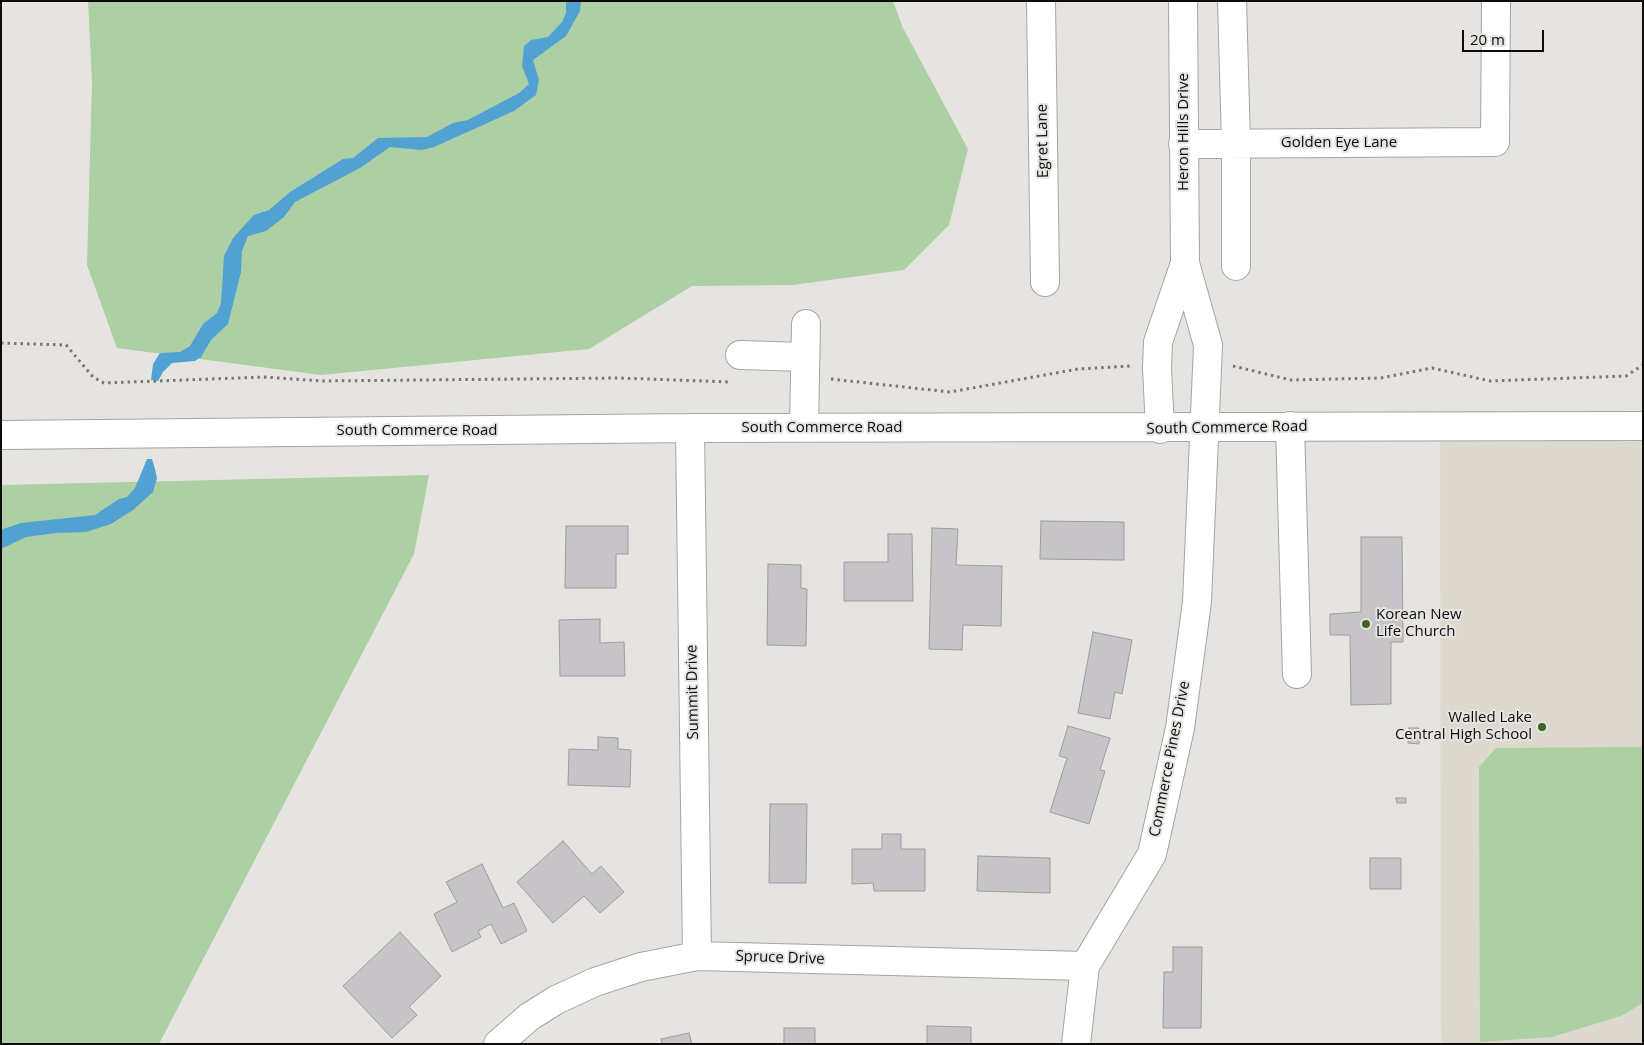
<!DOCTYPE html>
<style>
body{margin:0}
#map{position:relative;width:1644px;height:1045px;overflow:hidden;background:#e6e4e1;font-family:"Open Sans",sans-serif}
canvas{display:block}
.frame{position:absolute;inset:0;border:2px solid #0d0c0b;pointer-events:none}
.scale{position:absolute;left:1462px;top:30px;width:82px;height:22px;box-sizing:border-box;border:2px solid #0d0c0b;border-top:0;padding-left:6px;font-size:15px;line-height:18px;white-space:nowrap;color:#0d0c0b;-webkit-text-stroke:4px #e6e4e1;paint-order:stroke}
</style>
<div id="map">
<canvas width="1644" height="1045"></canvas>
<div class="frame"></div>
<div class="scale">20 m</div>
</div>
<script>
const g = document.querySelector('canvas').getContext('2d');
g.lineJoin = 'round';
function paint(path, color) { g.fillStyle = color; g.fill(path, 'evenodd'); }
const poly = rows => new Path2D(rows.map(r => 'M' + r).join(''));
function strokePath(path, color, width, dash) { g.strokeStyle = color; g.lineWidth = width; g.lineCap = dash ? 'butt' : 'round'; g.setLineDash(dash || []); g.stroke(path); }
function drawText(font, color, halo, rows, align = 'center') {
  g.font = font + ' "Open Sans",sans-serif'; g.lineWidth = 4; g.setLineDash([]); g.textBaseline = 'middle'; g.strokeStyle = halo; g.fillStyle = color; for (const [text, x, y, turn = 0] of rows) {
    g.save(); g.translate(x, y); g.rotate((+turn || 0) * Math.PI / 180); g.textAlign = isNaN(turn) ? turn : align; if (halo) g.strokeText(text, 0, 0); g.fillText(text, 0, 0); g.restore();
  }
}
paint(poly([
 [1440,411,1643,411,1643,1044,1441,1044]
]), '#ded9ce');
paint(poly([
 [88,1,893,1,903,28,968,149,949,225,904,270,793,285,692,286,589,349,321,375,117,348,87,265,92,82],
 [429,475,414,554,159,1044,1,1044,1,485],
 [1643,747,1643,1003,1621,1016,1552,1037,1480,1042,1479,767,1496,748]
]), '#acd0a3');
paint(poly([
 [566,1,581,1,580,11,566,36,533,60,539,80,536,95,514,111,434,147,422,150,390,147,360,168,295,202,284,217,266,231,248,236,242,251,241,272,228,324,211,340,201,357,195,361,172,363,163,372,158,381,151,380,153,364,160,353,180,352,190,346,203,324,217,313,221,303,224,256,233,238,254,215,269,210,290,192,343,159,353,158,378,138,427,137,453,123,468,120,519,93,529,84,522,66,524,46,531,40,548,37,562,22,566,13],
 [147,459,152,459,155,469,157,478,153,492,133,510,111,524,86,532,56,533,26,537,1,549,1,530,3,529,21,523,95,515,119,499,127,497,135,488]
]), '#51a2d3');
const building = poly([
 [1041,521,1124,522,1124,560,1040,559,1041,521],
 [566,526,628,526,628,554,616,554,616,588,565,588,566,526],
 [932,528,958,529,956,565,1002,566,1001,626,963,625,962,650,929,649,932,528],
 [888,534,912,534,913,601,844,601,844,562,888,562,888,534],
 [1361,537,1402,537,1403,642,1391,642,1391,704,1351,705,1350,635,1330,635,1330,614,1361,612,1361,537],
 [768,564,801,565,801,588,807,589,806,646,767,645,768,564],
 [600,619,600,643,624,642,625,676,560,676,559,620,600,619],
 [1093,632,1132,640,1122,694,1115,692,1110,719,1078,713,1093,632],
 [1068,726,1110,738,1100,770,1105,771,1089,824,1050,812,1067,758,1059,756,1068,726],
 [1409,728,1419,728,1419,744,1408,743,1409,728],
 [598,737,618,738,618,749,631,750,630,787,568,785,569,749,598,750,598,737],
 [1396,798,1406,798,1406,803,1397,803,1396,798],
 [770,804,807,804,806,883,769,883,770,804],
 [882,834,901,834,901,849,925,849,925,891,874,891,873,883,852,884,852,849,882,849,882,834],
 [563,841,592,874,601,866,624,892,600,913,584,896,553,923,517,882,563,841],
 [978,856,1050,858,1050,893,977,891,978,856],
 [1370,858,1401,858,1401,889,1370,889,1370,858],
 [482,864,503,908,514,903,527,931,501,944,491,924,478,931,481,937,452,952,434,914,457,902,446,882,482,864],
 [400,932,441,976,409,1007,417,1015,392,1038,343,986,400,932],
 [1173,947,1202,947,1201,1028,1163,1028,1164,972,1173,972,1173,947],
 [927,1026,971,1027,971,1044,927,1044,927,1026],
 [784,1028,815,1028,815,1044,784,1044,784,1028],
 [689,1033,692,1044,662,1044,661,1039,689,1033]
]);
paint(building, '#c6c4c7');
strokePath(building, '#9d9b9e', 1);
const minor = poly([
 [1041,1,1045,282],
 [1232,1,1236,143,1236,266],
 [1183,144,1495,142,1496,1],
 [740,355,805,357],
 [1290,426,1297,674],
 [690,428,697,956],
 [804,428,806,324],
 [1160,429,1157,368,1158,342,1185,263],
 [1,435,690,428,1643,426],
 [498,1044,529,1017,556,1000,595,982,641,967,697,956,1085,966],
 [1076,1044,1085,966,1152,854,1180,728,1197,602,1208,345,1185,263,1183,1]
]);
strokePath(minor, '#a6a5a1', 30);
strokePath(poly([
 [1,343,66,345,93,377,104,383,264,377,322,381,619,378,731,382],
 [1233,366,1291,380,1381,378,1432,368,1490,381,1626,376,1643,365],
 [831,379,950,392,1078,369,1130,366]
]), '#787675', 3, [2.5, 4]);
strokePath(minor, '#fff', 28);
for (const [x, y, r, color] of [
 [1366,624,5,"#3c6622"],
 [1542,727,5,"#3c6622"]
]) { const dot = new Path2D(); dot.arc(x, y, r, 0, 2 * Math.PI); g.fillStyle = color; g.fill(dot); strokePath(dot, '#e6e4e1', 2); }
drawText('15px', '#0d0c0b', '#e6e4e1', [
 ["Heron Hills Drive",1184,132,-90],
 ["Egret Lane",1043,141,-91],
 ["Golden Eye Lane",1339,143],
 ["South Commerce Road",822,428],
 ["South Commerce Road",1227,428,-1],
 ["South Commerce Road",417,431],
 ["Summit Drive",693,692,-91],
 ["Commerce Pines Drive",1170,759,-79],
 ["Spruce Drive",780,958,2]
]);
drawText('15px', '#0d0c0b', '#e6e4e1', [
 ["Korean New",1376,615],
 ["Life Church",1376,632],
 ["Walled Lake",1532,718,"right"],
 ["Central High School",1532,735,"right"]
], 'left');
</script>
